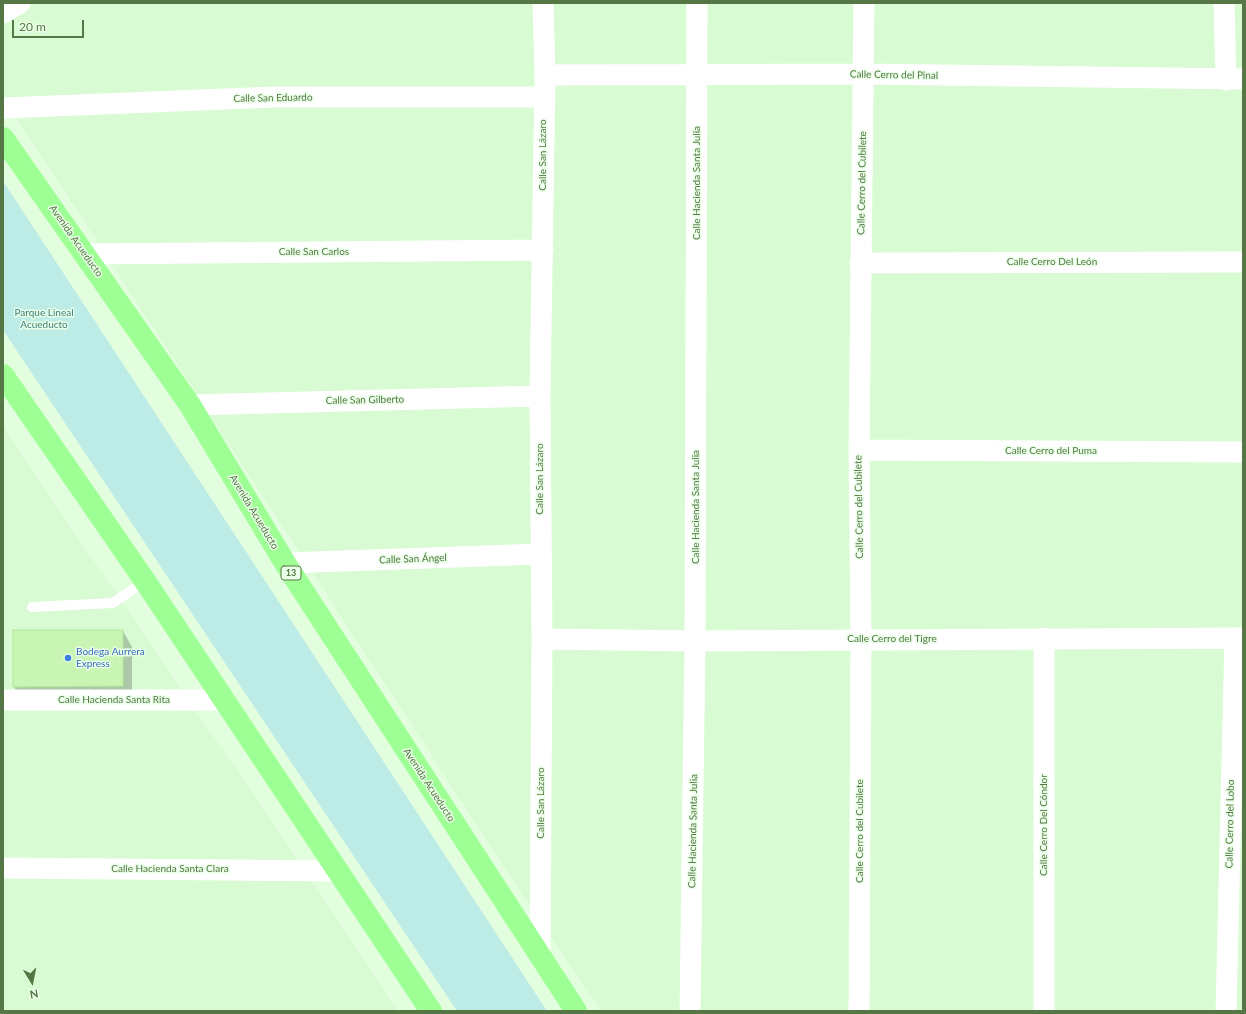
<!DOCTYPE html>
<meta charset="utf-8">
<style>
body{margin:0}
#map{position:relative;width:1246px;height:1014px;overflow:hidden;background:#e2fedf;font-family:Lato,sans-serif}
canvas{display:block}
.frame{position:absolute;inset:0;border:4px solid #567645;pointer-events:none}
.north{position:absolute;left:12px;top:962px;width:40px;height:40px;-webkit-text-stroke:3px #e9ffe7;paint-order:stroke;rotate:170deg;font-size:11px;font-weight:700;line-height:16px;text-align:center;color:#567645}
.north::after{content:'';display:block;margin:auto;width:14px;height:18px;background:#567645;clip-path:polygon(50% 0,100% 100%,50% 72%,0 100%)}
.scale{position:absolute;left:12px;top:20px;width:72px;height:18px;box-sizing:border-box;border:2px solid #567645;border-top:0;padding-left:5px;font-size:12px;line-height:14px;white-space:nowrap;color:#567645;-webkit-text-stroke:3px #e9ffe7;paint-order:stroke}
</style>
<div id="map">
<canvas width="1246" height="1014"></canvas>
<div class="frame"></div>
<div class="north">N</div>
<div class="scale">20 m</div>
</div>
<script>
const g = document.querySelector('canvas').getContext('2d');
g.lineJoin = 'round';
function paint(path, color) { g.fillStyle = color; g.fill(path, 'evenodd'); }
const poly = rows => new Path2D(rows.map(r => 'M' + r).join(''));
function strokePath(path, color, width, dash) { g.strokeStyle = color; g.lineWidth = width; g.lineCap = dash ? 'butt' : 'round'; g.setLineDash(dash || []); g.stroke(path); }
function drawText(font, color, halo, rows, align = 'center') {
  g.font = font + ' Lato,sans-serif'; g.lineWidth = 3; g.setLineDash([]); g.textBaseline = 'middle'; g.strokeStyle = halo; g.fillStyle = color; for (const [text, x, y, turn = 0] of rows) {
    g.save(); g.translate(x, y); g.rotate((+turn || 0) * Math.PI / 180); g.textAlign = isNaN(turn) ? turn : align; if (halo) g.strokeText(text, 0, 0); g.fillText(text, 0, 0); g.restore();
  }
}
paint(poly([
 [3,3,1243,3,1243,1011,602,1011,523,896,3,97],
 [3,425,51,498,319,891,397,1011,3,1011]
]), '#d9fbd3');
paint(poly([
 [3,181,547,1011,457,1011,3,330]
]), '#bdece6');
paint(poly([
 [123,631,132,647,132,701,23,702,14,687]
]), '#0003');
const building = poly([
 [13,630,123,630,123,686,13,687,13,630]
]);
paint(building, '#c9f5b4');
strokePath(building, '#b0e994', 1);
strokePath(poly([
 [32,607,113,603,145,581]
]), '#fff', 10);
strokePath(poly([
 [1224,3,1226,80],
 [3,13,20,3],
 [545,75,864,74,1243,79],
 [3,108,275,97,544,97],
 [85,254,543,250],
 [860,263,1243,262],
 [190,405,540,396],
 [859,450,1243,452],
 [285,563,541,554],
 [1044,638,1044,1011],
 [542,639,695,641,1243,638],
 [3,700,225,700],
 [3,868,338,871],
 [540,955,542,639,540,396,545,75,543,3],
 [690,1011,695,641,697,3],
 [859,1011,861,639,859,450,864,3],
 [1226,1011,1235,638]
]), '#fff', 21);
strokePath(poly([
 [3,138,190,405,285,563,576,1011],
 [3,375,145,581,431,1011]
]), '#9eff95', 22);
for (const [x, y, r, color] of [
 [68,658,4,"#3f7fe0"]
]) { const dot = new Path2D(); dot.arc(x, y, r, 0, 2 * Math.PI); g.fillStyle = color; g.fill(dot); strokePath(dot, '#e9ffe7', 1.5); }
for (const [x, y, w] of [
 [291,573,20]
]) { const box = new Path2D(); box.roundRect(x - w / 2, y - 7, w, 14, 3); g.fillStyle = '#e9ffe7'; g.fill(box); strokePath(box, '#567645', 1); }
drawText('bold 9px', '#567645', null, [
 ["13",291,573]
]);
drawText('10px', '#567645', '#e9ffe7', [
 ["Calle Cerro del Pinal",894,75,1],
 ["Calle San Eduardo",273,98,-1],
 ["Calle San Lázaro",543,155,-90],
 ["Calle Hacienda Santa Julia",697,183,-90],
 ["Calle Cerro del Cubilete",862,183,-89],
 ["Avenida Acueducto",76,241,55],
 ["Calle San Carlos",314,252],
 ["Calle Cerro Del León",1052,262],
 ["Calle San Gilberto",365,400,-1],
 ["Calle Cerro del Puma",1051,451],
 ["Calle San Lázaro",540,479,-90],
 ["Calle Hacienda Santa Julia",696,507,-90],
 ["Calle Cerro del Cubilete",859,507,-91],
 ["Avenida Acueducto",254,512,59],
 ["Calle San Ángel",413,559,-2],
 ["Calle Cerro del Tigre",892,639],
 ["Calle Hacienda Santa Rita",114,700],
 ["Avenida Acueducto",429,785,57],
 ["Calle San Lázaro",541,803,-90],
 ["Calle Cerro del Lobo",1230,824,-89],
 ["Calle Cerro Del Cóndor",1044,825,-90],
 ["Calle Hacienda Santa Julia",693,831,-89],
 ["Calle Cerro del Cubilete",860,831,-90],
 ["Calle Hacienda Santa Clara",170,869]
]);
drawText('10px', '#3c7d7c', '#e9ffe7', [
 ["Parque Lineal",44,313],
 ["Acueducto",44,325]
]);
drawText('10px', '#366cbe', '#e9ffe7', [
 ["Bodega Aurrera",76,652],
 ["Express",76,664]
], 'left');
</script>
